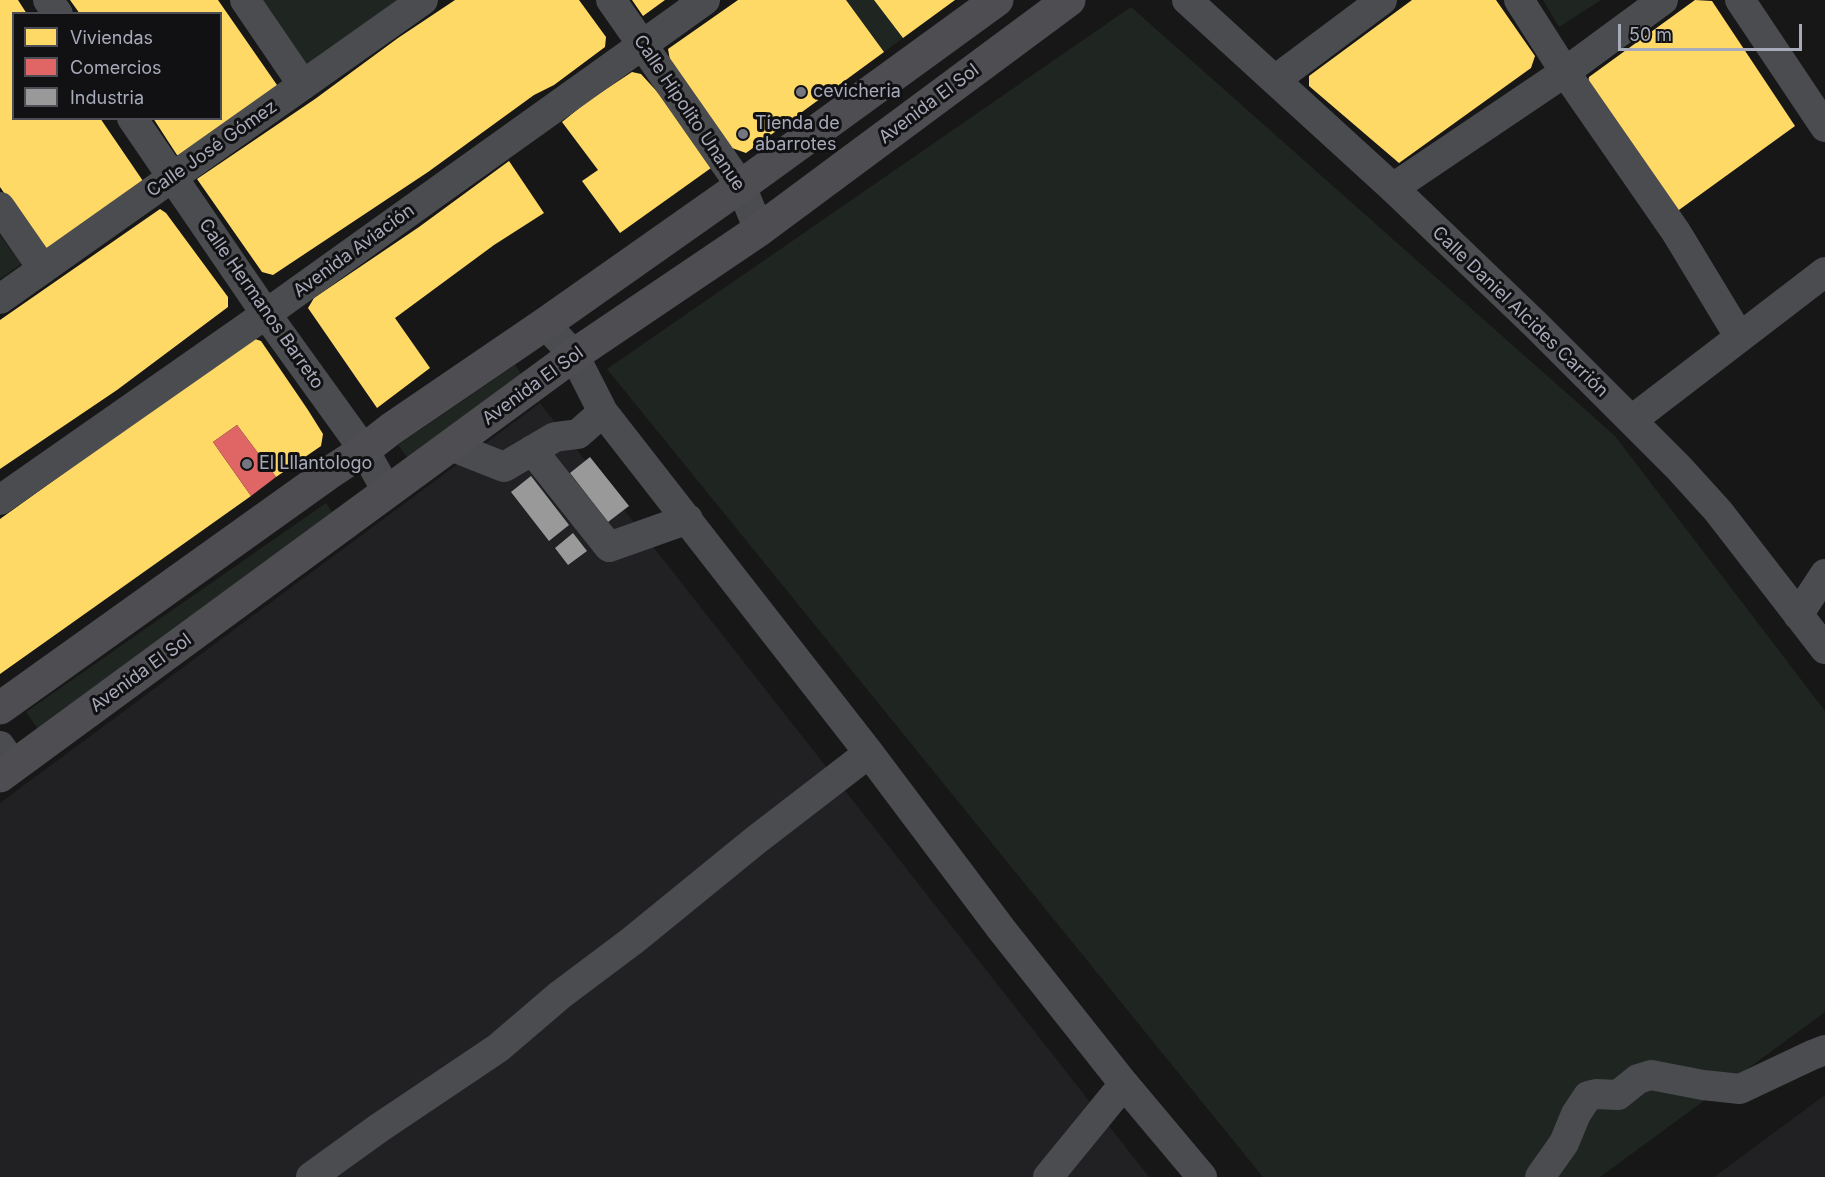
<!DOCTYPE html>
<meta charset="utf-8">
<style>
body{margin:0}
#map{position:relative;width:1825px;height:1177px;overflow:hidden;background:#171717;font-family:Inter,sans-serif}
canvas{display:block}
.legend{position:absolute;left:12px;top:12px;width:210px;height:108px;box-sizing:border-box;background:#111113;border:2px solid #4d4e55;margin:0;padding:8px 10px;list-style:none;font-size:18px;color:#a7aab9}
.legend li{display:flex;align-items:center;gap:12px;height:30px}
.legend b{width:30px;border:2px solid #4d4e55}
.scale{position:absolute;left:1618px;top:24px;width:184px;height:27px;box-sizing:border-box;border:3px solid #a7aab9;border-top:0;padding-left:8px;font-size:18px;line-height:21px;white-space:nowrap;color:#a7aab9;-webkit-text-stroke:4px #111113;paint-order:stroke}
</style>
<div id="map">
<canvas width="1825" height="1177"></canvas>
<ul class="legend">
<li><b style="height:16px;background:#ffd966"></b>Viviendas</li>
<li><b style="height:16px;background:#e06666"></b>Comercios</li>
<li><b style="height:16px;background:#999"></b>Industria</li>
</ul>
<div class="scale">50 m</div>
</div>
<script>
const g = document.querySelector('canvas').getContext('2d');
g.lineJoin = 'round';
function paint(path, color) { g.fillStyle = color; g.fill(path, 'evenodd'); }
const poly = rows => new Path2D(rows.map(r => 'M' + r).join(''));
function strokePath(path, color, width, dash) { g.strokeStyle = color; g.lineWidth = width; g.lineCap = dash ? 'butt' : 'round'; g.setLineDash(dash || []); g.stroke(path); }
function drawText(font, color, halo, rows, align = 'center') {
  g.font = font + ' Inter,sans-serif'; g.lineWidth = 6; g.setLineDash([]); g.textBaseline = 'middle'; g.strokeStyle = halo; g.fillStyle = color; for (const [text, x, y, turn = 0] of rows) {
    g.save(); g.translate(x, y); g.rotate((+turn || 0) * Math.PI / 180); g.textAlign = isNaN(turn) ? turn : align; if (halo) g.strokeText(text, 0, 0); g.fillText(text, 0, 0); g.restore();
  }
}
paint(poly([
 [540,403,1149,1177,0,1177,0,803],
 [1825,1095,1825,1177,1714,1177]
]), '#212123');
paint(poly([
 [255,0,398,0,305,68],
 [846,0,874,0,903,38,884,52],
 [1543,0,1601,0,1559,27],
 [1131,7,1615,436,1825,711,1825,1012,1600,1177,1263,1177,607,369],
 [0,235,21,264,0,279],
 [515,365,526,381,410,461,398,445],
 [326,503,336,518,42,735,26,712]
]), '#1f2621');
paint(poly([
 [0,0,18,0,27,14,14,14,14,118,100,118,143,181,50,251,42,248,0,187],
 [70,0,218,0,277,85,276,92,188,157,177,155,153,118,220,118,220,14,80,14],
 [455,0,579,0,606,37,605,47,554,85,534,95,428,172,273,275,262,272,197,179,315,99,398,38],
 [632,0,665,0,643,16],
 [738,0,846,0,884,52,746,153,732,148,670,60,668,49],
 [874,0,955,0,903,38],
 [1412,0,1496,0,1535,56,1531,68,1399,163,1309,86,1309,76],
 [1695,0,1712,1,1795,126,1672,215,1587,92,1589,77],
 [632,72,641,74,661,96,711,168,620,233,582,181,598,170,562,122,588,101],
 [509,161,544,213,494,245,395,318,430,368,377,408,308,308,314,298,419,227],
 [160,209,166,213,228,297,228,307,117,390,0,469,0,320],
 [252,338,261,341,308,410,323,434,321,446,276,477,237,425,213,442,251,496,0,674,0,519]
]), '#ffd966');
paint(poly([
 [237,425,276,477,251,496,213,442]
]), '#e06666');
paint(poly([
 [590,457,629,506,608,522,570,473],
 [531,476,569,525,549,541,511,492],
 [573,533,587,551,568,565,555,548]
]), '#999');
strokePath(poly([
 [48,0,58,14],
 [245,0,303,85],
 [611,0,741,186,759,230],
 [1187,0,1393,188,1536,325,1679,468,1718,511,1825,649],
 [1519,0,1565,72,1676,232,1739,336],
 [1740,0,1825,127],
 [1275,80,1382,0],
 [132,118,266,314,364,450,387,491],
 [1393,188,1565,72,1663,0],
 [0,207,43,269],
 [0,299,423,0],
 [545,324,574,355,603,412,869,753,1002,930,1124,1084,1202,1177],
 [1632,420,1825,272],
 [451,446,504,467,555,437,578,434,603,412],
 [532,450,609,547,688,519],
 [0,500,266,314,705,0],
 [1798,615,1825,574],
 [0,746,14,766],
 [311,1177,379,1128,498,1048,560,995,632,941,756,840,869,753],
 [1048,1177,1124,1084],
 [1540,1177,1564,1143,1576,1114,1588,1096,1596,1094,1618,1095,1638,1079,1651,1075,1703,1085,1740,1089,1812,1055,1825,1050]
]), '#4b4c50', 30);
strokePath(poly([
 [0,708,329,473,364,450,391,429,545,324,741,186,997,0],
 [0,776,574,355,759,230,1069,0]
]), '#4d4d52', 33);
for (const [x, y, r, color] of [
 [801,92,6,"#757780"],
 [743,134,6,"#757780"],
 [247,464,6,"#757780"]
]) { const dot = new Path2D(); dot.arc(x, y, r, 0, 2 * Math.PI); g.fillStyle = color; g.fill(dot); strokePath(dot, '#111113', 2); }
drawText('18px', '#a7aab9', '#111113', [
 ["cevicheria",813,92],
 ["Tienda de",755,124],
 ["abarrotes",755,145],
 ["El Lllantologo",259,464]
], 'left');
drawText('18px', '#a7aab9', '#111113', [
 ["Avenida El Sol",929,104,-37],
 ["Calle Hipolito Unanue",689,113,56],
 ["Calle José Gómez",212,149,-35],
 ["Avenida Aviación",354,251,-36],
 ["Calle Hermanos Barreto",261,304,55],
 ["Calle Daniel Alcides Carrión",1520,312,44],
 ["Avenida El Sol",533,386,-36],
 ["Avenida El Sol",141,673,-36]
]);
</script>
